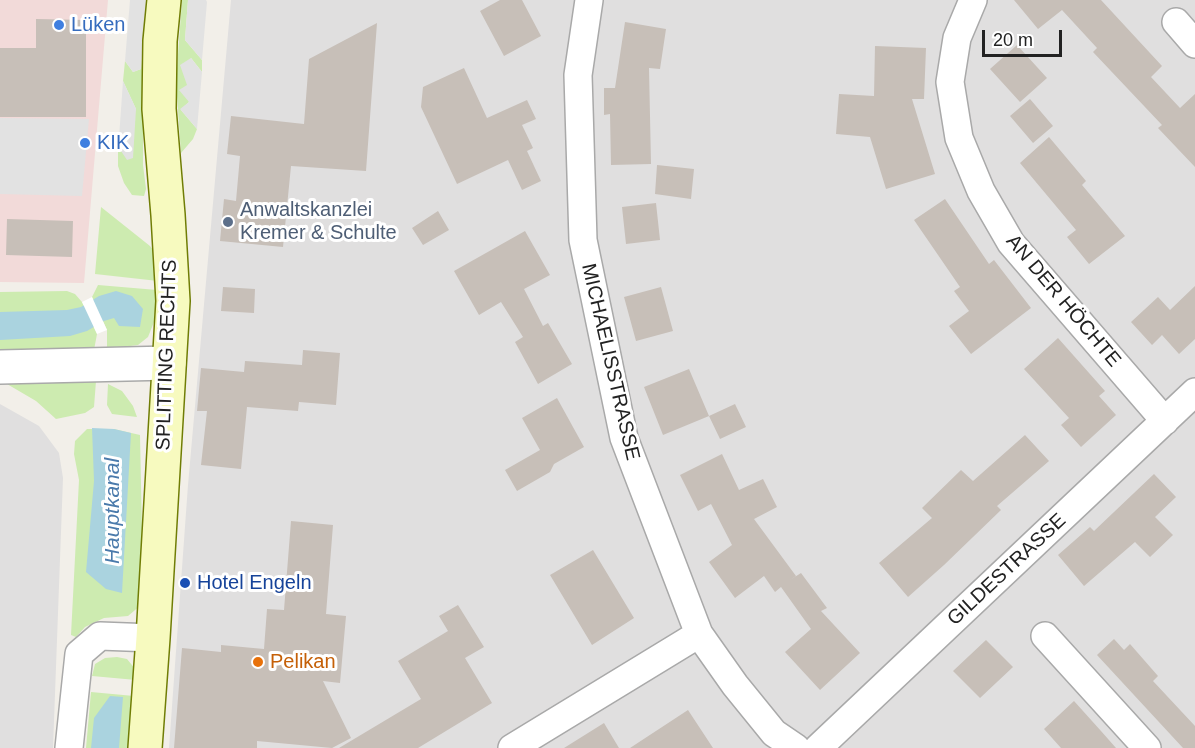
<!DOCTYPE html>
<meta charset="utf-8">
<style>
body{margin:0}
#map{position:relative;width:1195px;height:748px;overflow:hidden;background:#f2efe9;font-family:Helvetica,sans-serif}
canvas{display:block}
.scale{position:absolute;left:982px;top:30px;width:80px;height:27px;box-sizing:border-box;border:3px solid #222;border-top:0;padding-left:8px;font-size:18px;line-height:21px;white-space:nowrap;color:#222;-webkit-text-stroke:4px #fff;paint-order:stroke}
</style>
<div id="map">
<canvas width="1195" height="748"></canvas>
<div class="scale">20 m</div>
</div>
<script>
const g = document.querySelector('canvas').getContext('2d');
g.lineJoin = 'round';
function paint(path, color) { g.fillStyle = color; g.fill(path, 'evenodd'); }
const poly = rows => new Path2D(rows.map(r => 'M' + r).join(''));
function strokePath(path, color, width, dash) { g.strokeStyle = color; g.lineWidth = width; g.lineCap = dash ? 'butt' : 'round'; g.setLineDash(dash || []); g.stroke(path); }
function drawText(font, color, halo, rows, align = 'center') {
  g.font = font + ' Helvetica,sans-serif'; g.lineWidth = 6; g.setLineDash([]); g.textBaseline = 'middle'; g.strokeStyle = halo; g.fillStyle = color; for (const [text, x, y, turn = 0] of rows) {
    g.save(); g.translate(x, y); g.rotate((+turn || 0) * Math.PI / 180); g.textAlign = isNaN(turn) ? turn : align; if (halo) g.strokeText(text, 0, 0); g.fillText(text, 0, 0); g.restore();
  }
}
paint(poly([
 [231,0,1195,0,1195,748,169,748,188,485],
 [0,404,39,426,59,453,63,478,53,748,0,748]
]), '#e0dfdf');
paint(poly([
 [0,0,108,0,84,283,0,282]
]), '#f2dad9');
paint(poly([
 [146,0,151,0,143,127,143,165,146,189,144,196,132,195,124,183,118,166,118,152,121,150,136,109,123,81,125,61,133,72,141,69],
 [182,0,188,0,185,40,202,60,202,72,191,58,187,85,189,102,181,110,197,129,193,139,181,153,176,82],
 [101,207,150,246,158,257,158,281,95,274],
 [98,285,157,290,154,322,148,337,138,345,107,349,107,330,92,297],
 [67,291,75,294,82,302,97,334,94,350,0,356,0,292],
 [96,381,94,407,85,413,56,419,36,401,7,384],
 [108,384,122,391,133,406,137,417,112,414,107,405],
 [87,429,114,429,140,435,143,581,141,605,128,616,104,618,85,627,76,637,71,635,79,480,74,454,75,441],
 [117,657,127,659,136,670,136,680,92,676,95,664,105,658],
 [91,692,134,696,130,748,86,748]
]), '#cdebb0');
paint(poly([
 [130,0,146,0,141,69,133,72,125,61],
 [188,0,206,0,207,2,202,60,185,40],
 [191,58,202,72,197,129,180,109,189,102,179,90,187,85,180,65],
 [123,81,136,109,133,158,127,160,121,151,118,152],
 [0,118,89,119,82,196,0,194]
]), '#e2e2e2');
paint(poly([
 [116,291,132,296,143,309,140,327,119,326,114,318,104,321,87,331,70,336,0,340,0,312,67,310,81,307,99,296],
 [92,428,114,429,131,433,122,593,106,589,86,572,94,481],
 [110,696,123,697,119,748,91,748,94,718]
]), '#aad3df');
paint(poly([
 [92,297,107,330,97,334,82,302]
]), '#fff');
paint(poly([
 [500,0,522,0,541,36,504,56,480,11],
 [1014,0,1101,0,1162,66,1151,77,1180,108,1195,94,1195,167,1158,128,1162,125,1093,52,1097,48,1062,10,1038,29],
 [36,19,86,20,86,117,0,117,0,48,36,48],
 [625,22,666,29,660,69,649,68,651,164,611,165,610,114,604,115,604,88,615,88],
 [377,23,366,171,291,166,283,247,220,241,224,199,236,201,240,156,227,154,231,116,304,124,309,59],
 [1017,45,1047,78,1020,102,990,69],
 [875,46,926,48,924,99,912,99,935,174,886,189,870,137,836,134,839,94,874,96],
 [464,68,487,118,527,100,536,119,522,125,533,148,527,151,541,181,522,190,508,160,457,184,421,107,423,87],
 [1030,99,1053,126,1033,143,1010,116],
 [1049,137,1086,181,1082,185,1125,236,1089,264,1067,237,1076,230,1020,163],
 [657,165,694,169,691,199,655,194],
 [945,199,989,264,994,260,1031,308,971,354,949,326,969,311,954,291,960,287,914,220],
 [656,203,660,240,626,244,622,207],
 [438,211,449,230,423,245,412,228],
 [7,219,73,221,72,257,6,255],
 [525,231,550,275,524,289,543,326,548,323,572,364,538,384,515,342,523,337,501,302,479,315,454,271],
 [1195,286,1195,339,1179,354,1162,335,1152,345,1131,322,1158,297,1170,310],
 [223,287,255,289,254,313,221,311],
 [661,287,673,331,636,341,624,297],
 [1058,338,1105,391,1099,396,1116,415,1081,447,1061,425,1069,418,1024,369],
 [303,350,340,353,336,405,299,402,298,411,247,407,241,469,201,465,207,411,197,411,201,368,244,372,245,361,302,365],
 [689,369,709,416,663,435,644,387],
 [557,398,584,447,554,464,550,472,517,491,505,470,540,450,522,418],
 [735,404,746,427,720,439,709,416],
 [1025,435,1049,461,997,506,1001,510,944,565,908,597,879,563,932,518,922,508,961,470,973,481],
 [722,454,739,490,763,479,777,507,754,519,796,576,790,580,801,573,827,608,821,611,860,653,820,690,785,652,811,629,781,587,775,592,764,576,735,598,709,562,732,545,711,504,698,511,680,475],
 [1154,474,1176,497,1155,517,1173,535,1150,557,1135,542,1084,586,1058,555,1090,527,1094,531],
 [291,521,333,525,326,614,346,616,340,683,323,681,351,738,332,748,257,741,257,748,174,748,182,648,221,652,221,645,264,649,267,609,284,610],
 [593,550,634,618,592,645,550,575],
 [458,605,484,647,465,658,492,703,418,748,339,748,421,699,398,661,448,631,439,616],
 [1114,639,1124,650,1130,644,1158,676,1153,681,1195,726,1195,748,1183,748,1097,655],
 [986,640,1013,667,980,698,953,671],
 [1074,701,1101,731,1116,748,1061,748,1044,729],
 [688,710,713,748,630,748],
 [604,723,619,748,564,748]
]), '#c7bfb8');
const minor = poly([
 [589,0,578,75,583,240,624,438,699,634,735,685,774,733,796,748],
 [973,0,957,38,950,82,959,138,981,191,1011,243,1165,421],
 [1176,22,1195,44],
 [1045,636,1147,748],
 [69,748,79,654,100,636,153,638],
 [512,748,699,634],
 [818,748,1195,392]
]);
const tertiary = poly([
 [0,367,169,363]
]);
const secondary = poly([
 [145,748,153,638,173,301,168,215,159,109,160,41,164,0]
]);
strokePath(minor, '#a9a9a9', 30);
strokePath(tertiary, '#a9a9a9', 36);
strokePath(secondary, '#707d05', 36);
strokePath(minor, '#fff', 27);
strokePath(tertiary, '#fff', 33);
strokePath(secondary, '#f7fabf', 33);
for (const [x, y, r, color] of [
 [59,25,6,"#3f7fe0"],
 [85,143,6,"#3f7fe0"],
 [228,222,6,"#5c6f8a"],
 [185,583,6,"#1a4fb4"],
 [258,662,6,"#e8710a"]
]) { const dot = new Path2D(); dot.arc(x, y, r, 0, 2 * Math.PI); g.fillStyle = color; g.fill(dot); strokePath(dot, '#fff', 2); }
drawText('20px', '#366cbe', '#fff', [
 ["Lüken",71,25],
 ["KIK",97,143]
], 'left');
drawText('20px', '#4e5e75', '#fff', [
 ["Anwaltskanzlei",240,210],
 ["Kremer & Schulte",240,233]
], 'left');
drawText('20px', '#222', '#fff', [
 ["AN DER HÖCHTE",1063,301,50],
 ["SPLITTING RECHTS",167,355,-88],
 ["MICHAELISSTRASSE",610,362,77],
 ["GILDESTRASSE",1007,570,-43]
]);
drawText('20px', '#164399', '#fff', [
 ["Hotel Engeln",197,583]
], 'left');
drawText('20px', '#c56008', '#fff', [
 ["Pelikan",270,662]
], 'left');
drawText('italic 21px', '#4a7aab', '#fff', [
 ["Hauptkanal",113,511,-90]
]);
</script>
